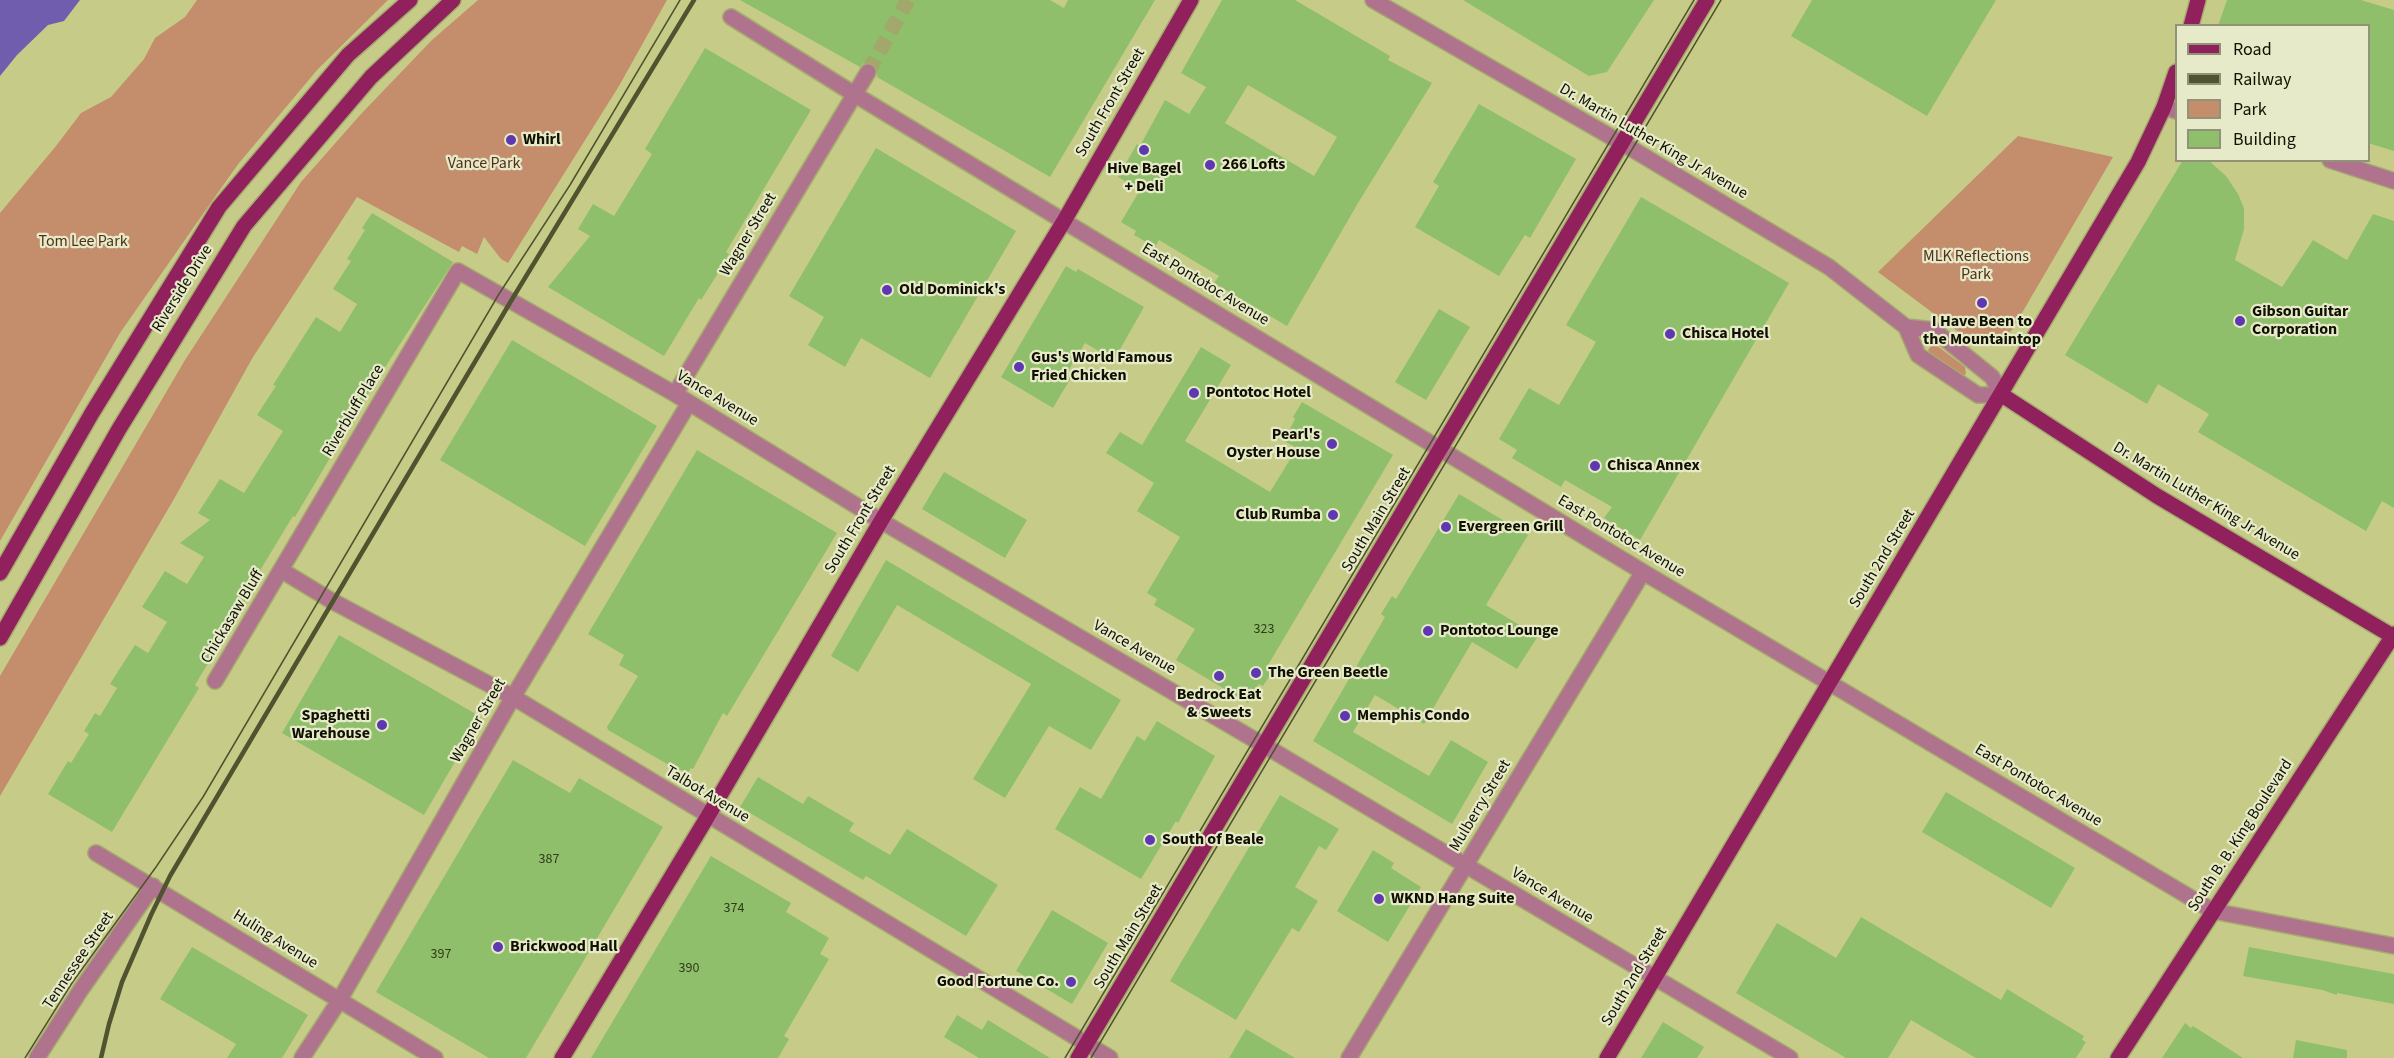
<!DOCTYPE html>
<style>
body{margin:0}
#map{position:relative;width:2394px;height:1058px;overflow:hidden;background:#c6cc87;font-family:"Source Sans 3",sans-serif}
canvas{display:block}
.legend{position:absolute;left:2175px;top:24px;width:195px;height:138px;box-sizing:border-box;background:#e6eac8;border:2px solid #909378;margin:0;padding:8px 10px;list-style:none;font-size:18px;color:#101100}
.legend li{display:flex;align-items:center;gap:12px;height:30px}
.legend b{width:30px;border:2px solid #909378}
</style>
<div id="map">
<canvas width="2394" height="1058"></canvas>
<ul class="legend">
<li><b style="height:8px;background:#91215d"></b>Road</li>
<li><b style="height:8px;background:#50532f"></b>Railway</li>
<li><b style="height:16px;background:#c48d6c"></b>Park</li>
<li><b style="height:16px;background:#8fbf6a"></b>Building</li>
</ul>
</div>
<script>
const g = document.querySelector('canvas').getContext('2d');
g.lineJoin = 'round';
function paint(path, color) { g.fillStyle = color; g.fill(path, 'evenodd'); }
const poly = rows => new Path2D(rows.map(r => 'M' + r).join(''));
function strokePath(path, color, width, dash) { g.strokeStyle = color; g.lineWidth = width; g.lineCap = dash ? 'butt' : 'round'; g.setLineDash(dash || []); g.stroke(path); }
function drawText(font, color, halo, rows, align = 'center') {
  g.font = font + ' "Source Sans 3",sans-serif'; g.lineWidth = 4.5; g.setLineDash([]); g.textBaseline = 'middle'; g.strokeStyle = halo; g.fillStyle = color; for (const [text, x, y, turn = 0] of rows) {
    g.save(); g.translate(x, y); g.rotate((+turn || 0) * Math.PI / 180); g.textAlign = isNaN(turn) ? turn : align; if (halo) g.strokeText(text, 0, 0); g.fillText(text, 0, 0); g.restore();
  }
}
paint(poly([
 [197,0,388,0,318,69,239,163,212,201,120,333,0,541,0,213,56,146,81,113,111,97,144,59,155,38,185,17],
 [478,0,667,0,619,86,508,263,501,259,484,237,477,254,462,246,459,252,357,197,253,357,174,499,0,796,0,676,185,360,301,182,361,114,432,40],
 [2018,136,2113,157,2012,330,1998,342,1983,346,1972,342,1878,272],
 [1936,345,1965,367,1966,374,1960,377,1931,355,1928,350,1931,346]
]), '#c48d6c');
paint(poly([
 [0,0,80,0,64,21,48,25,17,55,0,76]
]), '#705dae');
paint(poly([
 [740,0,1050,0,1064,8,1068,0,1155,0,1050,177,877,77,877,68,872,63,864,63,860,67],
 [1222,0,1295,0,1390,56,1388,60,1432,83,1358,203,1287,326,1214,283,1219,276,1159,240,1155,247,1134,235,1136,231,1121,222,1140,190,1118,177,1137,144,1140,146,1165,100,1189,114,1206,87,1181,73],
 [1248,85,1337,137,1314,176,1225,123],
 [1463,0,1654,0,1607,72,1589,76],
 [1812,0,1996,0,1927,116,1791,36],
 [2227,0,2361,0,2394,10,2394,151,2368,143,2368,26,2218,26],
 [705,48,811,110,726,252,729,254,715,278,701,300,699,298,664,356,548,287,590,236,578,229,593,204,614,216,652,154,645,149],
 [1479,104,1576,159,1530,238,1525,235,1499,276,1415,227,1439,186,1433,182],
 [876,148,1016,231,930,378,861,338,845,367,808,345,824,317,789,296],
 [2183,160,2208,160,2226,176,2238,194,2244,208,2244,229,2235,260,2282,287,2313,240,2347,260,2373,214,2394,221,2394,508,2382,501,2366,531,2198,432,2209,414,2158,384,2147,404,2065,355],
 [1641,197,1789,283,1640,540,1604,518,1612,507,1565,480,1561,487,1512,458,1517,450,1499,439,1529,388,1559,405,1596,342,1566,325],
 [372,213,453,262,369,392,295,517,293,516,250,587,252,588,234,620,195,685,199,688,112,832,48,794,68,761,71,763,89,734,84,731,95,713,100,716,117,688,110,684,135,645,148,653,167,622,142,607,165,571,187,584,204,557,180,543,210,520,198,513,220,479,244,493,283,431,257,415,276,386,273,385,316,317,340,332,357,304,333,289,351,261,347,259,365,230,362,228],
 [1066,266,1076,272,1078,269,1144,307,1114,360,1085,343,1067,373,1072,376,1053,408,1001,377],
 [1439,309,1470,327,1426,400,1395,382],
 [512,340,657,426,585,546,440,460],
 [1201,347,1231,365,1185,441,1270,492,1297,448,1284,441,1295,419,1293,417,1302,402,1393,455,1268,665,1274,669,1263,686,1259,684,1248,703,1176,660,1195,629,1154,605,1157,599,1147,593,1180,537,1137,511,1154,483,1106,453,1120,432,1142,445],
 [697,450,837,533,727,716,723,713,693,769,691,768,688,773,669,765,608,730,607,727,638,676,619,665,624,655,588,634],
 [944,472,1027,520,1005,558,922,509],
 [1459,494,1528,535,1486,605,1538,636,1517,669,1472,642,1424,724,1375,695,1353,732,1429,776,1451,740,1488,762,1452,824,1313,741,1385,617,1381,614,1392,596,1396,599],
 [886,560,1121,700,1091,750,1049,726,1005,798,973,779,1031,684,897,605,858,672,831,656],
 [339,635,481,717,424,815,282,733],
 [1157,721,1215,756,1178,823,1176,821,1141,879,1055,829,1080,787,1101,799,1137,736,1145,741],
 [513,760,570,793,579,778,663,827,526,1058,489,1058,376,992],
 [758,777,803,804,808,796,854,823,849,831,890,855,907,829,998,885,966,936,866,876,863,880,740,807],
 [1946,792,2075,868,2051,908,1922,832],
 [1280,795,1339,829,1326,850,1319,846,1295,887,1318,901,1299,932,1292,928,1236,1020,1170,981],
 [1373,850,1394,863,1391,868,1421,887,1388,942,1337,911],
 [711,856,791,903,786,912,829,938,820,954,829,959,784,1036,789,1039,778,1058,591,1058],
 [1052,910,1108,943,1072,1004,1016,971],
 [1861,917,2001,1000,2007,989,2084,1036,2082,1040,2086,1042,2076,1058,1976,1058,1911,1020,1888,1058,1846,1058,1736,993,1777,923,1836,958],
 [192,947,308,1015,282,1058,227,1058,236,1044,160,999],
 [2249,947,2394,974,2394,1004,2337,993,2337,995,2322,990,2243,976],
 [957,1015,982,1030,988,1020,1050,1058,979,1058,944,1037],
 [1663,1022,1704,1047,1697,1058,1641,1058],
 [2185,1023,2191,1028,2193,1026,2243,1058,2162,1058],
 [1246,1029,1295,1058,1229,1058],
 [2296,1040,2347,1050,2347,1058,2293,1058]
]), '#8fbf6a');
strokePath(poly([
 [868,72,908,0]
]), '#a2a76c', 15, [15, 8]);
const minor = poly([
 [1373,0,1632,149,1829,267,1906,327,1918,355,1978,395,2002,395,1992,377,1934,330,1906,327],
 [731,17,854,94,1643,572,2213,911,2394,946],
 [2164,107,2176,111],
 [2330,160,2394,181],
 [675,394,868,72],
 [281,570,332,601,513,697,1110,1058],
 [215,681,458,271,675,394,881,521,1255,740,1790,1058],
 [96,853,435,1058],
 [37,1058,80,991,153,886],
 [302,1058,339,1001,513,697,689,403],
 [1349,1058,1643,572]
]);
const major = poly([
 [2191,26,2198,0],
 [2002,395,2157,496,2394,637],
 [0,573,92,413,219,207,348,55,410,0],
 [0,638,119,429,244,226,371,77,453,0],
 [562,1058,708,816,881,521,1064,221,1191,0],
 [1078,1058,1707,0],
 [1607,1058,2138,162,2164,107,2176,72],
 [2118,1058,2394,634]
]);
strokePath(minor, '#a5aa6f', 18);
strokePath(major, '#a5aa6f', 18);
strokePath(minor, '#af738d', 15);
strokePath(major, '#91215d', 15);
strokePath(poly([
 [25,1058,72,983,156,867,203,797,499,294,570,185,680,0],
 [1065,1058,1694,0],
 [1091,1058,1721,0]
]), '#50532f', 1.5);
strokePath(poly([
 [101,1058,109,1024,122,982,151,915,170,876,511,301,694,0]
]), '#50532f', 4.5);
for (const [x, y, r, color] of [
 [511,140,6,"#5e38b0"],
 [1144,150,6,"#5e38b0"],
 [1210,165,6,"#5e38b0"],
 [887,290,6,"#5e38b0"],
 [1982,303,6,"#5e38b0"],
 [2240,321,6,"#5e38b0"],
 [1670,334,6,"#5e38b0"],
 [1019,367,6,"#5e38b0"],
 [1194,393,6,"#5e38b0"],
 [1332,444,6,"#5e38b0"],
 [1595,466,6,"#5e38b0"],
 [1333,515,6,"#5e38b0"],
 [1446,527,6,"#5e38b0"],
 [1428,631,6,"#5e38b0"],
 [1256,673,6,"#5e38b0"],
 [1219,676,6,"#5e38b0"],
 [1345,716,6,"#5e38b0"],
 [382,725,6,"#5e38b0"],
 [1150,840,6,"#5e38b0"],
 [1379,899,6,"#5e38b0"],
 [498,947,6,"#5e38b0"],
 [1071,982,6,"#5e38b0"]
]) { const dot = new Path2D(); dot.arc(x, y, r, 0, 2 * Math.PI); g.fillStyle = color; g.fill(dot); strokePath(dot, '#e6eac8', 2); }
drawText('14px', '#303c1a', null, [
 ["323",1264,630],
 ["387",549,860],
 ["374",734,909],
 ["397",441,955],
 ["390",689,969]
]);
drawText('16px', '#101100', '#e6eac8', [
 ["South Front Street",1111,103,-60],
 ["Dr. Martin Luther King Jr Avenue",1653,142,30],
 ["Wagner Street",749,235,-59],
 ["East Pontotoc Avenue",1205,285,31],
 ["Riverside Drive",183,289,-58],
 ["Vance Avenue",717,399,31],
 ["Riverbluff Place",354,411,-59],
 ["Dr. Martin Luther King Jr Avenue",2206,502,31],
 ["South Front Street",861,520,-59],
 ["South Main Street",1377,520,-59],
 ["East Pontotoc Avenue",1621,537,31],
 ["South 2nd Street",1883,559,-59],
 ["Chickasaw Bluff",233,617,-59],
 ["Vance Avenue",1134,648,30],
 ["Wagner Street",479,721,-60],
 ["East Pontotoc Avenue",2038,786,31],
 ["Talbot Avenue",707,795,31],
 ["Mulberry Street",1481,806,-59],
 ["South B. B. King Boulevard",2241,836,-57],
 ["Vance Avenue",1552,896,31],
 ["South Main Street",1129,937,-59],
 ["Huling Avenue",275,940,32],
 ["Tennessee Street",79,961,-56],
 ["South 2nd Street",1635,977,-59]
]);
drawText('bold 16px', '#101100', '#e6eac8', [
 ["Whirl",523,140],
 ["266 Lofts",1222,165],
 ["Hive Bagel",1144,169,"center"],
 ["+ Deli",1144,187,"center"],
 ["Old Dominick's",899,290],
 ["Gibson Guitar",2252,312],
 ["Corporation",2252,330],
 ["I Have Been to",1982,322,"center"],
 ["the Mountaintop",1982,340,"center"],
 ["Chisca Hotel",1682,334],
 ["Gus's World Famous",1031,358],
 ["Fried Chicken",1031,376],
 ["Pontotoc Hotel",1206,393],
 ["Pearl's",1320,435,"right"],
 ["Oyster House",1320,453,"right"],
 ["Chisca Annex",1607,466],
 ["Club Rumba",1321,515,"right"],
 ["Evergreen Grill",1458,527],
 ["Pontotoc Lounge",1440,631],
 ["The Green Beetle",1268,673],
 ["Bedrock Eat",1219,695,"center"],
 ["& Sweets",1219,713,"center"],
 ["Spaghetti",370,716,"right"],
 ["Warehouse",370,734,"right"],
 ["Memphis Condo",1357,716],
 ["South of Beale",1162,840],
 ["WKND Hang Suite",1391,899],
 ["Brickwood Hall",510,947],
 ["Good Fortune Co.",1059,982,"right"]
], 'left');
drawText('16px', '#522f19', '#e6eac8', [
 ["Vance Park",484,164],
 ["Tom Lee Park",83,242],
 ["MLK Reflections",1976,257],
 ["Park",1976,275]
]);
</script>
